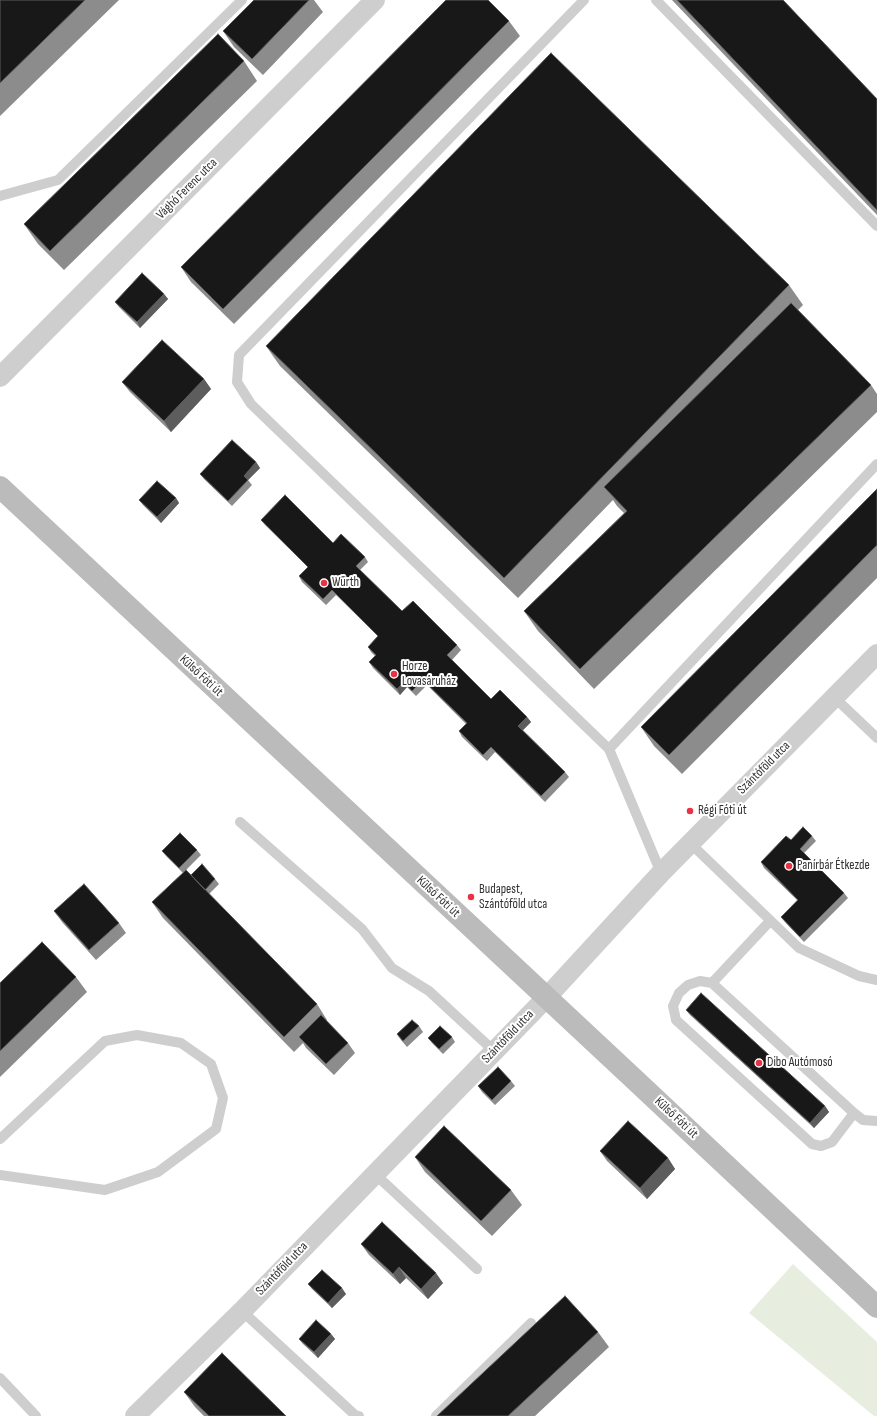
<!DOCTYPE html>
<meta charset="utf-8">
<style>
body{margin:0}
canvas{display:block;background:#fff}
</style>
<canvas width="877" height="1416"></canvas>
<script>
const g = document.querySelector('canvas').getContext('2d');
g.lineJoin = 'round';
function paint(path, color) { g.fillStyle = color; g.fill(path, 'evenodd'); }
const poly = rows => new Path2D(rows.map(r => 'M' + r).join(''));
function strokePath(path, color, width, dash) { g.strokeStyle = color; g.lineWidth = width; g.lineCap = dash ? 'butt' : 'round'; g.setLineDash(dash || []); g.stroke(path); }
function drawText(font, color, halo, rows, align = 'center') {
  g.font = font + ' "Sofia Sans Condensed",sans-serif'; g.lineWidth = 4; g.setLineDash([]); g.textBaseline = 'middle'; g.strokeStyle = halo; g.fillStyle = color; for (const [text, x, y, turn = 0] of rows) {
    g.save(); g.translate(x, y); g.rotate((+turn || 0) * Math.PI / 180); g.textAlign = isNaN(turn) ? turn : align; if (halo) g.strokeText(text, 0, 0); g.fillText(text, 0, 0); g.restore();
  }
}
paint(poly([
 [793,1264,877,1342,877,1416,874,1416,749,1313]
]), '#e8eedf');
strokePath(poly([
 [584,0,239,355,237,382,251,404,609,749,661,873],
 [656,0,877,226],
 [0,196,58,180,242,0],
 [834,697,877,738],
 [609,749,877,464],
 [240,822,362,929,392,968,429,991,494,1051],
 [690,843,799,948,859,976,877,980],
 [700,981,712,983,854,1113,832,1142,821,1146,812,1144,676,1020,673,1006,679,993,688,985,700,981],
 [712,983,770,921],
 [854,1113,863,1120,877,1121],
 [0,1139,105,1041,137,1035,181,1043,211,1064,223,1098,216,1129,158,1172,105,1190,0,1175],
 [375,1174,477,1269],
 [242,1311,355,1415,359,1416],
 [0,1378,36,1416],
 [436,1416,531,1323]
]), '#cecece', 10);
strokePath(poly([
 [0,377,375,0],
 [135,1416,242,1311,546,998,661,873,877,654]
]), '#cecece', 20);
strokePath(poly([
 [0,487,634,1079,877,1307]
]), '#bbb', 22);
paint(poly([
 [0,0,119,0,0,116],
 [254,0,314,0,323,12,263,75,234,47,223,31],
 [672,0,783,0,877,99,877,215],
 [509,21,520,36,234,324,191,282,181,267],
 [244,61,257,81,64,270,38,244,24,224],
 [789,285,803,305,798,310,871,385,877,394,877,412,594,689,538,631,524,611,624,513,617,506,613,500,518,598,280,366,266,346],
 [164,294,168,299,140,328,119,307,115,302],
 [204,379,211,389,171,432,130,392,122,382],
 [256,462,260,468,248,480,252,485,232,506,204,479,200,474],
 [877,489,877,578,682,774,654,746,641,727],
 [176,498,179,503,161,523,143,505,139,500],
 [261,520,333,543,365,557,368,562,360,570,402,611,457,645,461,650,452,660,491,699,527,717,531,722,523,730,565,772,569,777,545,802,495,752,487,761,462,737,459,731,466,724,427,685,416,696,407,687,400,695,373,668,369,662,375,656,371,652,368,647,378,636,336,595,326,605,302,582,299,576,308,567,265,525],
 [812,836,816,841,804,853,844,893,848,898,804,942,785,922,781,917,797,900,764,868,761,862,791,840],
 [197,850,201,855,183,873,166,856,162,851],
 [191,875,215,879,219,884,209,894,317,1004,327,1020,326,1021,348,1043,355,1053,334,1075,306,1048,303,1043,294,1052,163,918,152,902],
 [54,911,119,923,126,933,96,960,62,922],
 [76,977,87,992,0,1077,0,983],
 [686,1010,825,1106,829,1112,814,1128,690,1015],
 [419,1026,423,1032,407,1047,401,1040,397,1034],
 [452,1037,455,1042,443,1054,432,1043,428,1038],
 [511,1081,515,1086,495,1105,482,1092,478,1086],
 [600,1151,668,1158,675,1169,647,1199,607,1161],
 [415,1157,511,1190,522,1205,492,1236,425,1172],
 [361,1244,443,1283,428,1299,406,1278,400,1284,369,1255],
 [308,1284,346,1294,332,1308,312,1289],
 [598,1332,609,1347,535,1416,437,1416],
 [331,1334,335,1339,318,1358,303,1344,299,1339],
 [184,1392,286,1416,204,1416,195,1407]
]), '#8c8c8c');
paint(poly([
 [164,294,168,299,140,328,137,322],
 [204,379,211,389,171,432,164,421],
 [256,462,260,468,248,480,244,476],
 [176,498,179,503,161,523,157,517],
 [404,682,407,687,400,695,397,689],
 [527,717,531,722,522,731,518,726],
 [825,1106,829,1112,814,1128,810,1123],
 [668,1158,675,1169,647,1199,640,1188],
 [399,1267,406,1278,400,1284,393,1274],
 [436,1273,443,1283,428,1299,421,1289],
 [342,1288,346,1294,332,1308,328,1303],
 [331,1334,335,1339,318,1358,314,1352]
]), '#5d5d5d');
const building = poly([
 [0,0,85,0,0,83,0,0],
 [254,0,309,0,252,59,223,31,254,0],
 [446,0,488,0,509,21,223,309,181,267,446,0],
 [677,0,783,0,877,99,877,210,677,0],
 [218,34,244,61,50,251,24,224,218,34],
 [551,53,789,285,504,578,266,346,551,53],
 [142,273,164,294,137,322,115,302,142,273],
 [791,303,871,385,580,669,524,611,627,511,604,487,791,303],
 [162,340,204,379,164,421,122,382,162,340],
 [232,440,256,462,244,476,248,480,228,501,200,474,232,440],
 [157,481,176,498,157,517,139,500,157,481],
 [877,489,877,545,669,755,641,727,877,489],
 [285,495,333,543,341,534,365,557,356,566,402,611,413,601,457,645,447,655,491,699,500,690,527,717,518,726,565,772,541,796,491,747,483,755,459,731,467,723,423,680,412,691,404,682,397,689,369,662,376,655,368,647,378,636,332,590,323,599,299,576,308,567,261,520,285,495],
 [803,827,812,836,800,849,844,893,800,937,781,917,798,900,761,862,786,836,791,840,803,827],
 [180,833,197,850,179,868,162,851,180,833],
 [202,864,215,879,205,890,191,875,202,864],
 [186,870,317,1004,284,1037,152,902,186,870],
 [84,884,119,923,89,950,54,911,84,884],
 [42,942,76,977,0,1051,0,983,42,942],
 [701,993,825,1106,810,1123,686,1010,701,993],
 [321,1015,348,1043,326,1064,299,1037,321,1015],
 [412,1020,419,1026,403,1041,397,1034,412,1020],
 [440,1026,452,1037,439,1049,428,1038,440,1026],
 [498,1067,511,1081,492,1100,478,1086,498,1067],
 [628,1121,668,1158,640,1188,600,1151,628,1121],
 [444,1126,511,1190,481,1221,415,1157,444,1126],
 [382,1222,436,1273,421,1289,399,1267,393,1274,361,1244,382,1222],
 [322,1270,342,1288,328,1303,308,1284,322,1270],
 [565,1296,598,1332,508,1416,437,1416,565,1296],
 [316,1320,331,1334,314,1352,299,1339,316,1320],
 [222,1353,286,1416,209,1416,184,1392,222,1353]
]);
paint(building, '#181818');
strokePath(building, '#5d5d5d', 1);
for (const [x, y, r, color] of [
 [324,583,4,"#ea3145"],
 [394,674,4,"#ea3145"],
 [690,811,4,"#ea3145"],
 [789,866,4,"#ea3145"],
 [471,897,4,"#ea3145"],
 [759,1063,4,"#ea3145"]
]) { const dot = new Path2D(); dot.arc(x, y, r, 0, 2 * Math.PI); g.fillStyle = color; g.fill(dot); strokePath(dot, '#fff', 1.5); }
drawText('13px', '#313131', '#fff', [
 ["Vághó Ferenc utca",187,189,-45],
 ["Külső Fóti út",201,676,43],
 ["Szántóföld utca",764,768,-45],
 ["Külső Fóti út",438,897,43],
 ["Szántóföld utca",508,1037,-46],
 ["Külső Fóti út",676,1118,43],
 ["Szántóföld utca",282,1269,-46]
]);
drawText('13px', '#313131', '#fff', [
 ["Würth",332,583],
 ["Horze",402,667],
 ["Lovasáruház",402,682],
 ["Régi Fóti út",698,811],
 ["Panírbár Étkezde",797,866],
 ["Budapest,",479,890],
 ["Szántóföld utca",479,905],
 ["Dibo Autómosó",767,1063]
], 'left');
</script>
